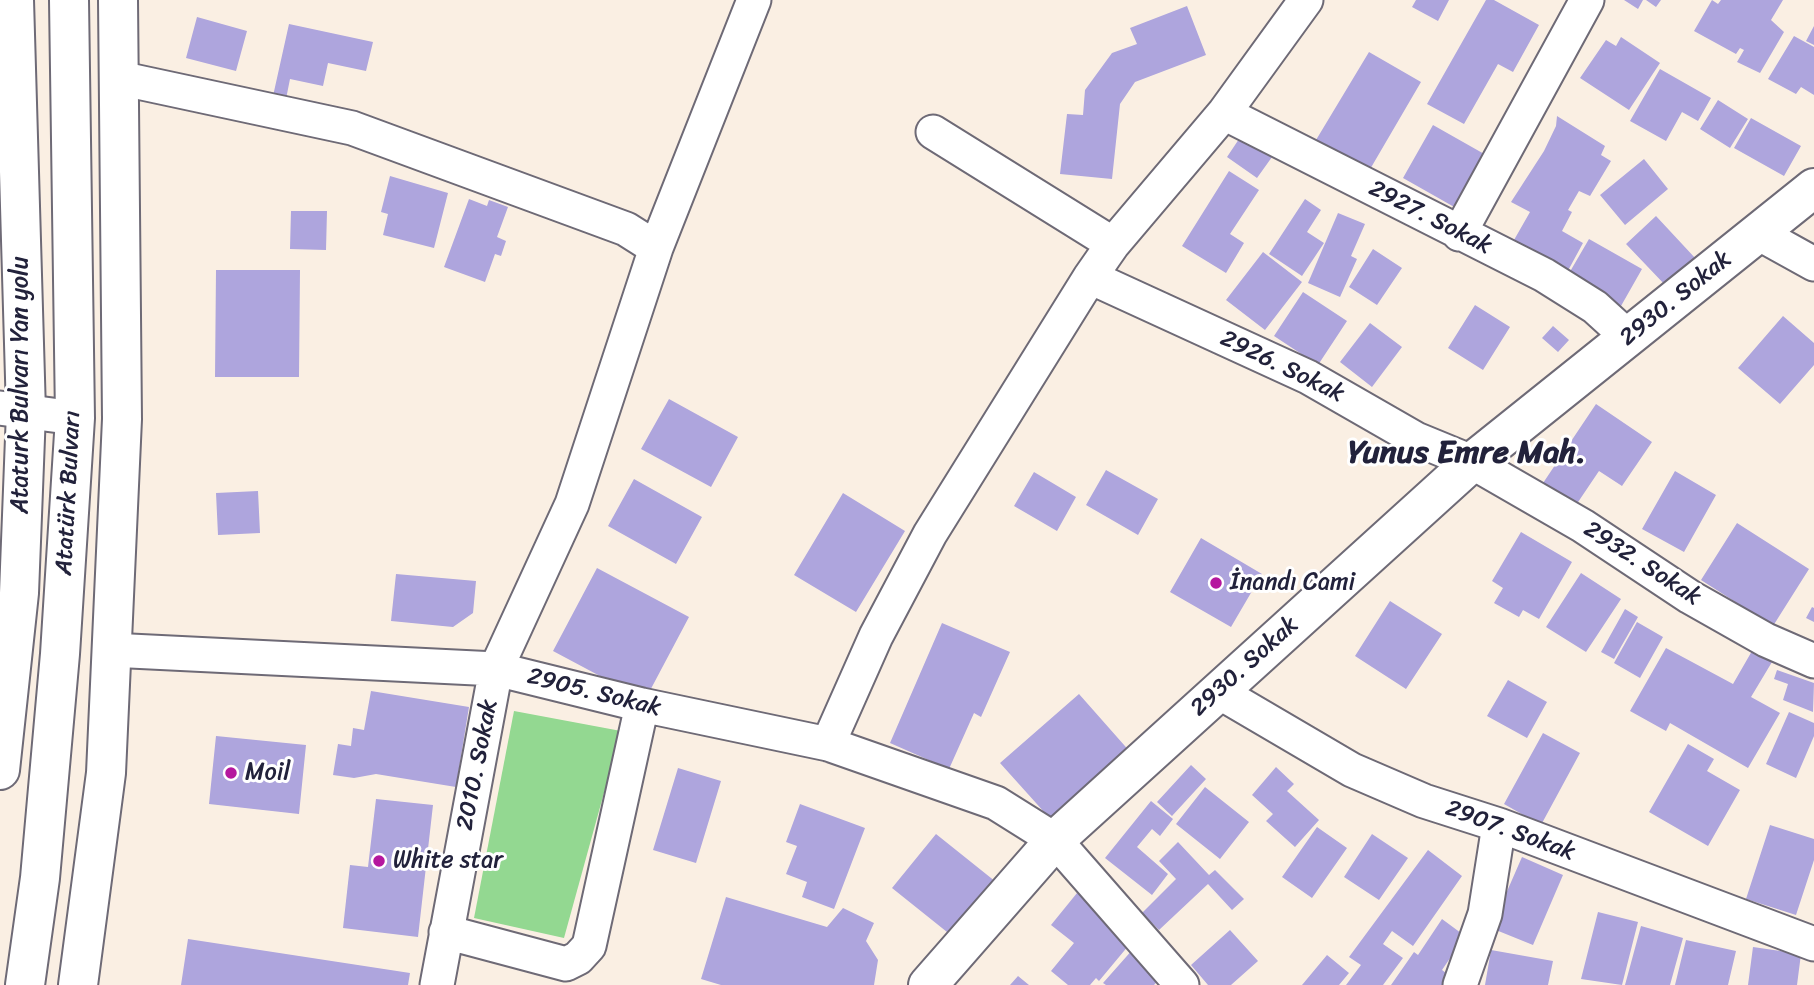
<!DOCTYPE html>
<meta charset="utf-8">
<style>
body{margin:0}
canvas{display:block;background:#faefe3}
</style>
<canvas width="1814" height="985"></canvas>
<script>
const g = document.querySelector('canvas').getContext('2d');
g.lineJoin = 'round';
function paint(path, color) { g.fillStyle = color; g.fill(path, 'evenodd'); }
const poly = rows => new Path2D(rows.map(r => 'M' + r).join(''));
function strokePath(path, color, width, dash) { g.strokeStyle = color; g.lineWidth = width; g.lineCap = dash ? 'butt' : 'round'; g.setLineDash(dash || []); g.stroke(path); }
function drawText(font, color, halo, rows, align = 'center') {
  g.font = font + ' Sriracha,sans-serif'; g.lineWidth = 6; g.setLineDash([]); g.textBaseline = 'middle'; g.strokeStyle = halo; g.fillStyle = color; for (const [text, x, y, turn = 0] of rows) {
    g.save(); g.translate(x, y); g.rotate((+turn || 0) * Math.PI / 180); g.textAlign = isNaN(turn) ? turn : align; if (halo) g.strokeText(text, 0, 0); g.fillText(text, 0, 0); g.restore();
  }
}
paint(poly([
 [514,711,621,731,564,938,474,918]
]), '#93d891');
paint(poly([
 [1416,0,1449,0,1438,21,1412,7],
 [1486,0,1494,0,1539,25,1513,72,1498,64,1464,124,1427,104],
 [1624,0,1643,0,1638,9],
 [1646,0,1661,0,1656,7],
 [1712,0,1718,4,1721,0,1783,0,1771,20,1784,32,1760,73,1737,62,1744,50,1740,48,1736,54,1694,31],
 [1187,6,1206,55,1135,82,1120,104,1112,179,1060,174,1067,114,1083,115,1085,90,1112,53,1137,44,1130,28],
 [197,17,247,31,236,71,186,58],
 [289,24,373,42,366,71,328,63,323,86,290,79,286,99,273,96],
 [1814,26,1814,45,1806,41],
 [1794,36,1814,47,1814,95,1801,87,1796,94,1768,79],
 [1621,37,1660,63,1629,110,1580,78,1606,40,1616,46],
 [1369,52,1421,82,1369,171,1316,140],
 [1660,69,1711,98,1698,121,1682,112,1666,141,1630,121],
 [1718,100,1748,119,1730,148,1700,129],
 [1557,116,1605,146,1601,155,1611,161,1590,196,1579,191,1568,210,1572,212,1562,231,1583,243,1564,278,1510,247,1530,212,1511,202,1544,151,1556,126],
 [1751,118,1801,146,1784,176,1734,148],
 [1433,125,1486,155,1456,208,1403,178],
 [1241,136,1272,157,1257,178,1227,157],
 [1644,159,1668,189,1625,225,1600,195],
 [1229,171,1259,190,1230,234,1244,243,1226,273,1182,246],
 [390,176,448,193,434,248,383,235,388,214,381,212],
 [469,199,487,206,489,200,508,207,497,237,506,241,501,256,495,254,485,282,444,267],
 [1305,199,1321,210,1307,232,1324,243,1302,276,1269,254],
 [291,211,327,211,326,250,290,249],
 [1338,213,1365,224,1351,256,1357,259,1340,297,1308,283],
 [1656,216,1696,259,1667,287,1626,244],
 [1589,239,1642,269,1621,306,1568,275],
 [1373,249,1402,268,1377,305,1349,287],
 [1263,252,1302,282,1265,330,1226,300],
 [216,270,300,270,299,377,215,377],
 [1303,292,1347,321,1318,365,1274,336],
 [1475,305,1510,327,1483,370,1448,348],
 [1783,316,1814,343,1814,365,1780,404,1738,368],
 [1370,323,1402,347,1372,387,1340,362],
 [1553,326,1569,340,1558,352,1542,338],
 [669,399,738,437,711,487,641,449],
 [1596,404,1652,442,1622,486,1599,471,1570,514,1537,492],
 [1106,470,1158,499,1138,535,1086,505],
 [1675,471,1716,495,1684,552,1642,529],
 [1034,472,1076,497,1057,531,1014,506],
 [634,479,702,517,676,564,608,526],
 [258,491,260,533,218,535,216,493],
 [843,493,905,531,856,612,794,575],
 [1737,523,1809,569,1773,626,1701,580],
 [1521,532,1572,562,1539,619,1523,610,1519,617,1494,603,1503,588,1492,581],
 [1201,538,1262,574,1231,627,1170,592],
 [597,568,689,617,645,700,553,651],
 [1581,573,1621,599,1586,652,1546,627],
 [396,574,476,581,473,613,453,627,391,621],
 [1390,601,1442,634,1406,689,1355,656],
 [1812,607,1814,608,1814,622,1806,618],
 [1625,609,1638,617,1614,659,1601,652],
 [1637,622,1663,637,1640,678,1614,663],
 [942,623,1010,652,981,717,974,713,949,769,890,743],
 [1666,648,1733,684,1752,651,1772,662,1751,697,1780,713,1748,768,1670,723,1666,731,1630,711],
 [1777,670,1814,683,1813,712,1783,700,1788,684,1774,679],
 [1508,680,1547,702,1527,738,1487,716],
 [371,691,469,707,456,787,376,774,354,778,333,775,338,744,351,746,353,728,364,730],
 [1079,694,1132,754,1054,823,1000,763],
 [1789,712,1814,723,1814,736,1796,778,1766,764],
 [1543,733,1580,753,1541,825,1504,804],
 [216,736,306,745,299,814,209,804],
 [1688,744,1714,759,1707,771,1740,790,1708,846,1649,812],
 [1191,765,1206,779,1172,816,1157,802],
 [1276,767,1294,784,1287,791,1319,820,1295,847,1266,821,1273,814,1252,795],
 [678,768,721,781,696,863,653,850],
 [1205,787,1249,822,1220,859,1176,824],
 [376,799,433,805,418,937,343,928,350,865,368,867],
 [1151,801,1173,819,1160,836,1152,829,1137,847,1168,874,1152,895,1105,858],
 [800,804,865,828,834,909,802,897,807,882,786,874,797,846,786,842],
 [1770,825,1814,839,1814,860,1796,915,1746,899],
 [1317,827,1347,848,1312,898,1282,877],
 [936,834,996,882,952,936,892,888],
 [1372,834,1408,858,1379,900,1344,877],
 [1178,842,1209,875,1215,870,1244,899,1232,910,1208,884,1159,930,1142,913,1176,879,1159,861],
 [1428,850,1462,876,1413,946,1392,931,1383,944,1403,958,1383,985,1346,985,1361,965,1349,957],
 [1522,857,1563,875,1533,945,1491,928],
 [1077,893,1134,939,1099,981,1096,978,1090,985,1068,985,1051,971,1074,943,1051,925],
 [726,897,827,927,843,908,874,923,866,941,878,960,874,985,721,985,701,979],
 [1598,912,1638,922,1622,985,1581,979],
 [1442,919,1465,936,1442,970,1454,979,1450,985,1391,985,1414,952,1418,955],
 [1641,926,1683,938,1670,985,1625,985],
 [1230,930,1258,961,1231,985,1208,985,1191,965],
 [188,939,410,973,408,985,181,985],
 [1686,940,1736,951,1728,985,1675,985],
 [1753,947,1801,954,1797,985,1748,985],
 [1134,948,1164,974,1154,985,1106,985,1103,983],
 [1491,950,1553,961,1548,985,1485,985],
 [1327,955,1349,973,1339,985,1302,985],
 [1018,976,1029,985,1010,985]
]), '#aea5dd');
const minor = poly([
 [119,78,352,128,626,229,656,248],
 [1224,113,1544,275,1595,307,1628,337],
 [933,132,1113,244],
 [1758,233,1814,264],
 [1459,234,1587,0],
 [1090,277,1308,377,1416,439,1472,462,1583,526,1690,597,1766,640,1814,661],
 [0,408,75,418],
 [110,650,496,669,642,705,828,744,996,803,1055,840,1182,985],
 [1219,692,1352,770,1424,801,1499,825,1814,944],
 [828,744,876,636,930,534,1090,277,1113,244,1224,113,1306,0],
 [446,932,566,964,578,958,589,946,642,705],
 [437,985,496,669,572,504,656,248,754,0],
 [1460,985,1485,914,1499,825]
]);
const tertiary = poly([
 [0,770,19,593,26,412,14,0],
 [928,985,1055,840,1472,462,1814,188]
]);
const trunk = poly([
 [25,985,40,878,60,654,75,418,69,0],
 [78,985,106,773,122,419,118,0]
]);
strokePath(minor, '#6e6a76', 37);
strokePath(tertiary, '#6e6a76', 42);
strokePath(trunk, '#6e6a76', 42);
strokePath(minor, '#fff', 33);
strokePath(tertiary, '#fff', 38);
strokePath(trunk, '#fff', 38);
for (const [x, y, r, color] of [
 [1216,583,7,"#b5179e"],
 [231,773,7,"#b5179e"],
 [379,861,7,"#b5179e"]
]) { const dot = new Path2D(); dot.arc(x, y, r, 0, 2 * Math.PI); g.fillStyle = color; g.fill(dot); strokePath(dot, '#fff', 2.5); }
drawText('24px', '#22223b', '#fff', [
 ["2927. Sokak",1430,218,27],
 ["2930. Sokak",1676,299,-39],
 ["2926. Sokak",1282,367,26],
 ["Ataturk Bulvarı Yan yolu",21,385,-90],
 ["Atatürk Bulvarı",69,493,-87],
 ["2932. Sokak",1642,564,33],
 ["2930. Sokak",1245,667,-42],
 ["2905. Sokak",594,693,14],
 ["2010. Sokak",478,765,-79],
 ["2907. Sokak",1510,831,20]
]);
drawText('24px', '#22223b', '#fff', [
 ["İnandı Cami",1230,583],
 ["Moil",245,773],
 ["White star",393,861]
], 'left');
drawText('bold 32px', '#22223b', '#fff', [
 ["Yunus Emre Mah.",1467,454]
]);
</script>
